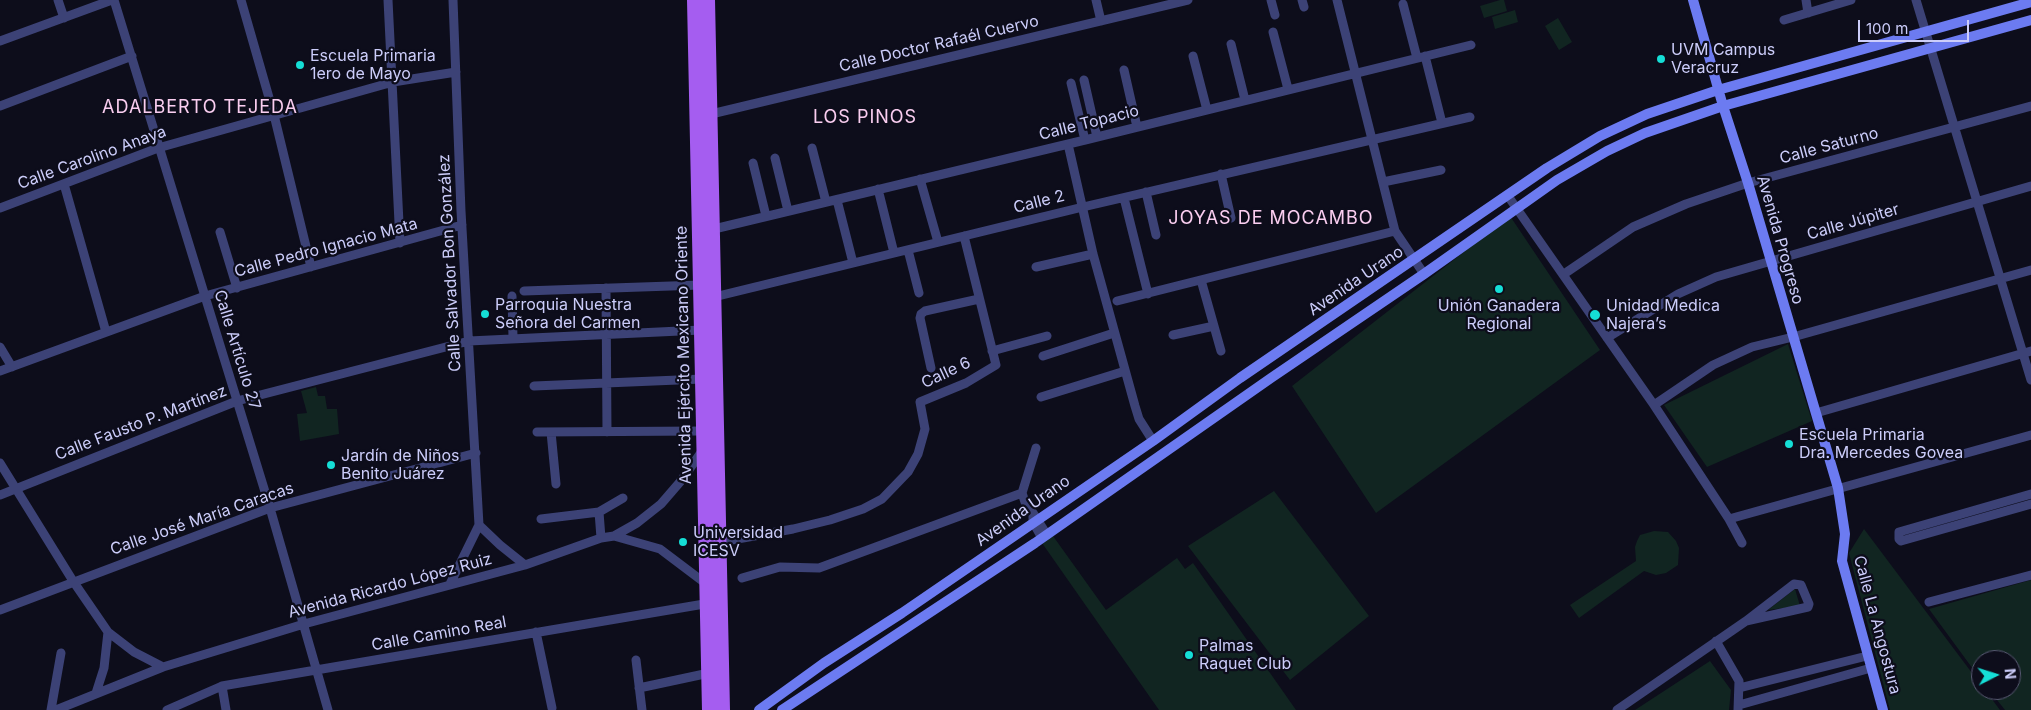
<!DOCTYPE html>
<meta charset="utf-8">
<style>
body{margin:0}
#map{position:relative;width:2031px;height:710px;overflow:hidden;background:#0d0d1b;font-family:Inter,sans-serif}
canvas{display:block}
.north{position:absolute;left:1971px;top:650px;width:50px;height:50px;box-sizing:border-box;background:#0d0d1b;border:1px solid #595a74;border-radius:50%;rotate:85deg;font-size:14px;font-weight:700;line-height:20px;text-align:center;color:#cccdfa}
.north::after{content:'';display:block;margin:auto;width:18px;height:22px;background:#15ded6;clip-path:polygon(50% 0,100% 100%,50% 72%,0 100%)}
.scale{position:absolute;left:1858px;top:20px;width:111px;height:22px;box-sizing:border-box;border:2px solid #cccdfa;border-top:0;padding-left:6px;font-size:15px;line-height:18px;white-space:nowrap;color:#cccdfa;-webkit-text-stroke:4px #0d0d1b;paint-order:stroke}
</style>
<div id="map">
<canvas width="2031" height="710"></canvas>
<div class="north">N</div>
<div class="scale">100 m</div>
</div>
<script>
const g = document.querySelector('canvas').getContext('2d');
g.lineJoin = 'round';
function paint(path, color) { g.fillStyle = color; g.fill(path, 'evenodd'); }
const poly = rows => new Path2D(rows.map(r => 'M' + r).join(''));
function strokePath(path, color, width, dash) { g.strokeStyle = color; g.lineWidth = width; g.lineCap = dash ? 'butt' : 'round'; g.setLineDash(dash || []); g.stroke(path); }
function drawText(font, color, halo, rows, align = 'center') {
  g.font = font + ' Inter,sans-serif'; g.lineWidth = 4.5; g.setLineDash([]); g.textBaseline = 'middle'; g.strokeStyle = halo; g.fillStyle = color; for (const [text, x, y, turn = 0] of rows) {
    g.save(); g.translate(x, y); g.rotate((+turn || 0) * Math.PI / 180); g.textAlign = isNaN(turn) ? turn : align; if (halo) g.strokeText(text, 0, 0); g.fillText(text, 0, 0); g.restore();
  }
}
paint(poly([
 [1500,0,1504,0,1507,11,1484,18,1480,6],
 [1515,10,1518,22,1495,29,1492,17],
 [1558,18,1572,42,1559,50,1545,26],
 [1510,216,1600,350,1376,513,1292,386],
 [1788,344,1812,421,1707,467,1664,405],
 [316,387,318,396,325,396,327,409,337,409,339,434,300,441,297,414,307,413,301,391],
 [1274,491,1369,616,1290,680,1188,546],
 [1864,529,1981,685,1981,690,1985,690,2000,710,1890,710,1849,553],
 [1654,531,1668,532,1676,541,1679,548,1678,565,1666,573,1656,575,1644,571,1579,618,1570,605,1636,561,1635,547,1637,541,1640,535],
 [1053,536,1106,610,1177,558,1185,569,1193,563,1296,710,1159,710,1042,543],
 [2031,580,2031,710,2005,710,1989,690,2011,690,2011,660,1981,660,1981,680,1929,609],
 [1795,589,1800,606,1768,610],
 [1710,661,1731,690,1729,710,1635,710]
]), '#112521');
strokePath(poly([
 [58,0,64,18],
 [114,0,270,508,328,710],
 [241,0,274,115,311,267],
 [388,0,400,243],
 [1096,0,1101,21],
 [1271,0,1275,15],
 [1302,0,1304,7],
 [1337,0,1395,231,1424,274],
 [1806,0,1808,13],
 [1916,0,2031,380],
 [1403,4,1417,58],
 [1784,20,1851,0],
 [1273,32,1288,89],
 [0,41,112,0],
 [1231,44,1245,100],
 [1193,56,1207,110],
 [1425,56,1442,123],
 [1124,70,1137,127],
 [1084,80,1097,137],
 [1071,83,1085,140],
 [0,106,132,56],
 [707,115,1188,0],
 [1068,144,1093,254,1135,406,1139,419,1153,441],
 [812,148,826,202],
 [775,158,788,211],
 [753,163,766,216],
 [1221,174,1231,218],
 [920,179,938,242],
 [1383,182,1441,170],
 [64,184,106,332],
 [878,189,894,253],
 [1146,192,1156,235],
 [1508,196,1654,405,1729,519,1742,543],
 [1124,198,1148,294],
 [837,200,853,263],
 [0,208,158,148,393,82,456,72],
 [714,229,1085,140,1471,45],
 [220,232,237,288],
 [908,250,919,293],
 [1036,267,1093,254],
 [1564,274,1633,227,1686,204,1748,183,2031,106],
 [1201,280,1221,351],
 [606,288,607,432],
 [524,291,700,285],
 [512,296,513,338],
 [714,297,1083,207,1470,117],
 [1117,301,1395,231],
 [1173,335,1214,326],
 [1607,338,1678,294,1716,277,2031,186],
 [0,347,12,367],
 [992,351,1047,336],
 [1043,356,1114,333],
 [931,368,920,318,921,314,925,311,979,299],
 [0,371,205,296,462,225],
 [534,386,702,379],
 [1041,397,1125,371],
 [1654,405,1713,365,1752,347,1793,337,2031,270],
 [1816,413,2031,351],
 [537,432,703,431],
 [551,432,556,484],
 [0,463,73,581,108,632,134,652,163,667],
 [2031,494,1899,532,1899,539,1901,541,2031,504],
 [0,495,237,401,469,341,701,330],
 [599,512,601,538],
 [1033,513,1025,502,1022,493,1036,448],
 [541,519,599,512,623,498],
 [1729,519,2031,435],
 [479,525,500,545,525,565],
 [614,536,660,549,705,583,710,583],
 [1042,538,1033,522,1033,513,1047,535],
 [715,543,793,529,830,520,863,509,882,499,908,472,918,454,925,429,920,402,966,383,996,365,964,236],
 [742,578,780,567,819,568,1022,493],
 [450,584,479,525,461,211,453,0],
 [1929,602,2031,575],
 [0,610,270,508,476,453],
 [536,632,552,708],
 [1716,641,1739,681,1738,710],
 [636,660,642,710],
 [222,686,226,710],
 [639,688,709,673],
 [1739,688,1867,656],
 [96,693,104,668,108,632],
 [1739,705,1871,668],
 [51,710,61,653],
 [56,710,163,667,304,624,525,565,601,538,614,536,637,523,661,504,680,482,703,450],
 [167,710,222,686,710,603],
 [1617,710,1746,621,1794,584,1801,585,1809,604,1808,607,1746,621]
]), '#3c4276', 9);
strokePath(poly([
 [1693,0,1723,106,1748,183,1838,488,1845,534,1842,561,1883,710],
 [759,710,824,663,902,613,1153,441,1240,378,1547,168,1600,136,1647,114,1718,90,2031,2],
 [782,710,1035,543,1271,378,1424,274,1557,180,1607,151,1645,133,1723,106,2031,20]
]), '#6c7bf1', 10);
strokePath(poly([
 [694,0,709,710],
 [708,0,723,710]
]), '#a55df0', 14);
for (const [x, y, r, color] of [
 [1661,59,5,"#15ded6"],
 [300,65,5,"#15ded6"],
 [1499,289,5,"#15ded6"],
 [485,314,5,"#15ded6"],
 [1595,315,6,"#15ded6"],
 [1789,444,5,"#15ded6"],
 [331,465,5,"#15ded6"],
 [683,542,5,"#15ded6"],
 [1189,655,5,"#15ded6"]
]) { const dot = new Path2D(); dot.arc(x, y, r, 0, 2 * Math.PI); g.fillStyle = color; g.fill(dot); strokePath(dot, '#0d0d1b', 2); }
drawText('16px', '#cccdfa', '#0d0d1b', [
 ["Calle Doctor Rafaél Cuervo",939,44,-13],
 ["Calle Topacio",1089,123,-14],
 ["Calle Saturno",1829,146,-15],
 ["Calle Carolino Anaya",92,158,-20],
 ["Calle 2",1039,202,-14],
 ["Calle Júpiter",1853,222,-16],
 ["Avenida Progreso",1780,240,74],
 ["Calle Pedro Ignacio Mata",326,248,-15],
 ["Calle Salvador Bon González",450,263,-93],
 ["Avenida Urano",1356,281,-34],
 ["Calle Artículo 27",237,350,73],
 ["Avenida Ejército Mexicano Oriente",684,355,-91],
 ["Calle 6",946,373,-25],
 ["Calle Fausto P. Martínez",141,423,-21],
 ["Avenida Urano",1023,511,-35],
 ["Calle José María Caracas",202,519,-19],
 ["Avenida Ricardo López Ruiz",390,586,-15],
 ["Calle La Angostura",1877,625,75],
 ["Calle Camino Real",439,634,-10]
]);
drawText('16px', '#cccdfa', '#0d0d1b', [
 ["UVM Campus",1671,50],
 ["Veracruz",1671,68],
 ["Escuela Primaria",310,56],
 ["1ero de Mayo",310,74],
 ["Parroquia Nuestra",495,305],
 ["Señora del Carmen",495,323],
 ["Unión Ganadera",1499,306,"center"],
 ["Regional",1499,324,"center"],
 ["Unidad Medica",1606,306],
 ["Najera’s",1606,324],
 ["Escuela Primaria",1799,435],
 ["Dra. Mercedes Govea",1799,453],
 ["Jardín de Niños",341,456],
 ["Benito Juárez",341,474],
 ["Universidad",693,533],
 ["ICESV",693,551],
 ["Palmas",1199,646],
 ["Raquet Club",1199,664]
], 'left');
g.letterSpacing = '1px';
drawText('18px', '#facef0', '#0d0d1b', [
 ["ADALBERTO TEJEDA",200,108],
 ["LOS PINOS",865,118],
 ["JOYAS DE MOCAMBO",1271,219]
]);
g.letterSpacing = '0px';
</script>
